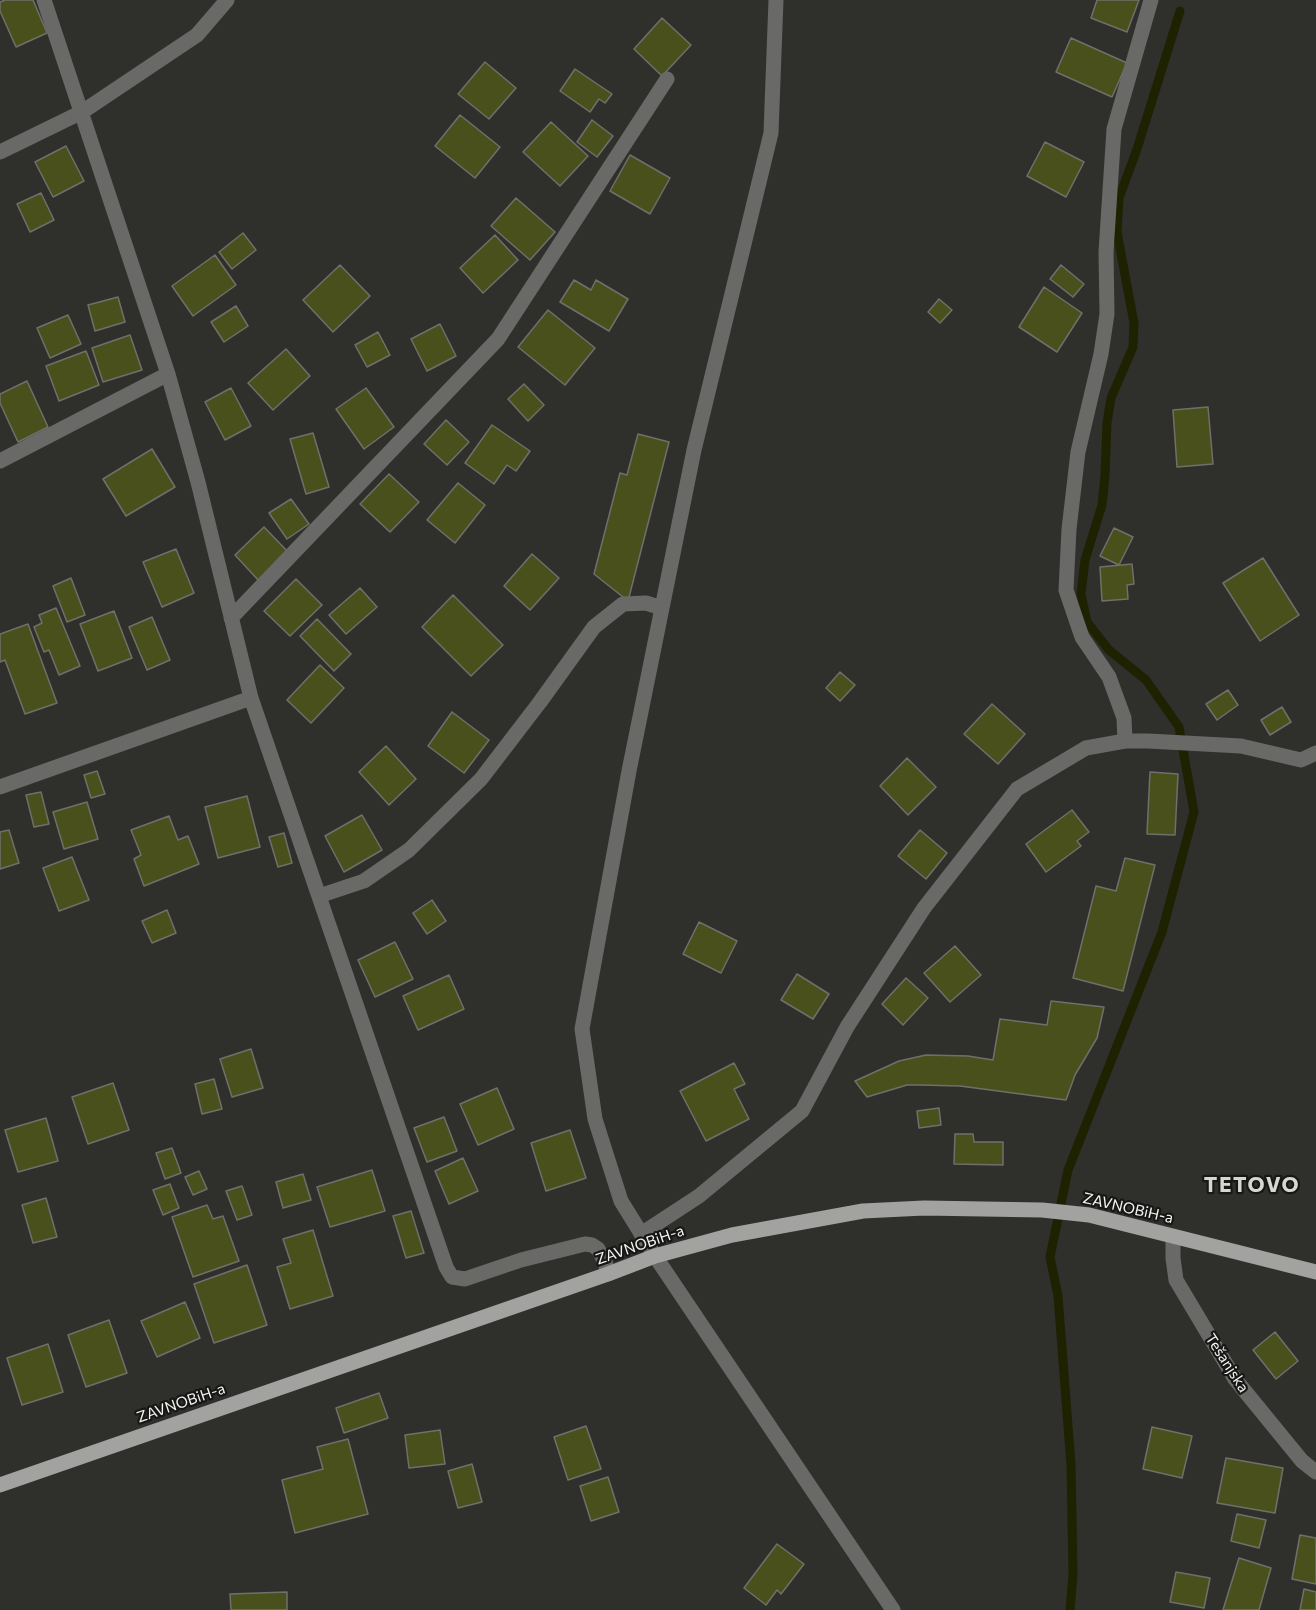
<!DOCTYPE html>
<meta charset="utf-8">
<style>
body{margin:0}
canvas{display:block;background:#2f2f2c}
</style>
<canvas width="1316" height="1610"></canvas>
<script>
const g = document.querySelector('canvas').getContext('2d');
g.lineJoin = 'round';
const poly = rows => new Path2D(rows.map(r => 'M' + r).join(''));
function strokePath(path, color, width, dash) { g.strokeStyle = color; g.lineWidth = width; g.lineCap = dash ? 'butt' : 'round'; g.setLineDash(dash || []); g.stroke(path); }
function paint(path, color) { g.fillStyle = color; g.fill(path, 'evenodd'); }
function drawText(font, color, halo, rows, align = 'center') {
  g.font = font + ' Commissioner,sans-serif'; g.lineWidth = 4.5; g.setLineDash([]); g.textBaseline = 'middle'; g.strokeStyle = halo; g.fillStyle = color; for (const [text, x, y, turn = 0] of rows) {
    g.save(); g.translate(x, y); g.rotate((+turn || 0) * Math.PI / 180); g.textAlign = isNaN(turn) ? turn : align; if (halo) g.strokeText(text, 0, 0); g.fillText(text, 0, 0); g.restore();
  }
}
strokePath(poly([
 [1070,1610,1073,1574,1071,1465,1058,1296,1050,1257,1068,1170,1162,932,1194,812,1179,727,1146,680,1109,650,1087,622,1081,594,1085,560,1102,505,1105,476,1107,423,1111,398,1133,347,1134,323,1117,232,1119,198,1137,149,1180,11]
]), '#1e2200', 9);
const building = poly([
 [5,0,33,0,47,33,16,47,0,11,0,2,5,0],
 [1097,0,1139,0,1127,32,1091,18,1097,0],
 [662,18,691,45,662,76,634,49,662,18],
 [1071,38,1127,63,1112,97,1056,72,1071,38],
 [485,62,516,88,489,119,458,94,485,62],
 [575,69,612,94,605,103,599,99,590,112,560,91,575,69],
 [460,115,500,147,475,178,435,146,460,115],
 [592,120,613,136,597,157,577,142,592,120],
 [551,122,588,156,560,186,523,152,551,122],
 [1045,142,1084,162,1066,197,1027,176,1045,142],
 [66,146,84,181,53,197,35,162,66,146],
 [630,155,670,178,650,214,610,191,630,155],
 [41,193,54,220,30,232,17,204,41,193],
 [516,198,555,232,530,260,491,226,516,198],
 [243,233,256,250,232,269,219,252,243,233],
 [495,235,518,260,483,293,460,268,495,235],
 [215,255,236,285,193,316,172,286,215,255],
 [340,265,370,296,333,332,303,300,340,265],
 [1061,265,1084,284,1073,297,1050,279,1061,265],
 [574,280,591,290,596,280,628,299,609,331,560,302,574,280],
 [1044,287,1082,313,1057,352,1019,327,1044,287],
 [118,297,125,322,95,331,88,305,118,297],
 [939,299,952,310,940,323,928,312,939,299],
 [236,306,248,326,224,342,211,322,236,306],
 [548,310,595,348,565,385,518,347,548,310],
 [68,315,81,344,50,358,37,328,68,315],
 [440,324,456,356,427,371,411,339,440,324],
 [378,332,390,355,367,367,355,345,378,332],
 [130,335,142,370,103,382,92,348,130,335],
 [286,349,310,376,273,410,248,383,286,349],
 [86,351,99,385,59,401,46,366,86,351],
 [27,381,48,427,18,442,0,403,0,394,27,381],
 [524,384,544,405,528,421,508,399,524,384],
 [231,388,251,426,225,440,205,402,231,388],
 [366,388,394,427,364,449,336,409,366,388],
 [1208,407,1213,464,1177,467,1173,410,1208,407],
 [446,420,469,442,447,465,424,444,446,420],
 [492,425,530,451,516,471,507,465,494,484,465,463,492,425],
 [313,433,329,487,306,494,290,439,313,433],
 [638,434,669,442,628,601,594,574,620,473,627,475,638,434],
 [152,449,175,487,126,516,103,479,152,449],
 [389,474,419,502,390,532,360,504,389,474],
 [458,483,485,505,455,543,427,520,458,483],
 [291,499,309,524,287,539,269,513,291,499],
 [264,527,290,554,260,582,235,555,264,527],
 [1114,528,1133,537,1119,565,1100,556,1114,528],
 [176,549,194,593,162,607,143,562,176,549],
 [532,554,559,578,530,610,504,586,532,554],
 [1263,558,1299,615,1260,641,1223,583,1263,558],
 [1132,564,1134,584,1127,585,1128,599,1102,601,1100,567,1132,564],
 [71,578,85,615,67,622,53,586,71,578],
 [296,579,322,605,290,636,264,611,296,579],
 [360,588,377,607,346,634,329,615,360,588],
 [453,595,503,645,471,676,422,627,453,595],
 [56,608,80,666,59,675,49,650,44,652,34,627,42,623,39,615,56,608],
 [114,611,132,658,98,671,80,624,114,611],
 [152,617,170,660,147,670,129,627,152,617],
 [317,619,351,654,334,671,300,636,317,619],
 [28,624,57,703,25,714,5,660,0,662,0,634,28,624],
 [320,665,344,688,311,723,287,700,320,665],
 [840,672,855,685,840,701,826,688,840,672],
 [1228,690,1238,705,1217,720,1206,704,1228,690],
 [992,704,1025,734,998,764,964,734,992,704],
 [1282,707,1291,722,1270,735,1261,720,1282,707],
 [452,712,489,740,464,773,428,746,452,712],
 [386,746,416,779,389,805,359,772,386,746],
 [907,758,936,787,908,815,880,786,907,758],
 [97,771,105,794,91,798,84,775,97,771],
 [1150,772,1178,774,1175,835,1147,834,1150,772],
 [41,792,49,824,34,827,26,795,41,792],
 [247,796,260,847,218,858,205,807,247,796],
 [87,802,98,839,64,849,53,812,87,802],
 [1072,810,1089,832,1077,841,1081,846,1046,872,1026,844,1072,810],
 [362,815,382,850,344,872,325,836,362,815],
 [169,816,178,840,188,836,199,864,144,886,134,859,141,855,131,830,169,816],
 [9,830,19,863,0,869,0,832,9,830],
 [920,830,947,853,926,879,898,856,920,830],
 [284,833,292,863,278,867,269,837,284,833],
 [72,857,89,900,59,911,43,868,72,857],
 [1125,858,1155,865,1123,991,1073,978,1096,886,1116,891,1125,858],
 [432,900,446,921,427,934,413,913,432,900],
 [167,910,176,933,152,943,142,921,167,910],
 [699,922,737,941,721,973,683,954,699,922],
 [395,942,413,979,375,997,358,960,395,942],
 [955,946,981,975,950,1002,924,973,955,946],
 [797,974,829,994,813,1019,781,1000,797,974],
 [449,975,464,1009,418,1030,403,996,449,975],
 [906,978,928,998,903,1025,882,1004,906,978],
 [1051,1001,1104,1007,1097,1038,1075,1075,1066,1100,960,1086,920,1085,907,1085,867,1097,855,1081,899,1061,926,1055,968,1056,993,1060,1000,1019,1047,1025,1051,1001],
 [251,1049,263,1088,232,1097,220,1059,251,1049],
 [734,1063,745,1084,734,1089,749,1119,706,1141,680,1091,734,1063],
 [214,1079,222,1109,202,1114,195,1084,214,1079],
 [113,1083,129,1130,88,1144,72,1097,113,1083],
 [497,1088,514,1129,478,1145,460,1104,497,1088],
 [939,1108,941,1125,919,1128,917,1111,939,1108],
 [444,1117,457,1151,427,1162,414,1128,444,1117],
 [46,1118,58,1161,18,1172,5,1130,46,1118],
 [570,1130,586,1178,546,1191,531,1143,570,1130],
 [955,1134,973,1134,974,1142,1003,1142,1003,1165,954,1164,955,1134],
 [172,1148,181,1173,165,1179,156,1153,172,1148],
 [463,1158,478,1191,449,1204,435,1171,463,1158],
 [372,1170,385,1211,330,1227,317,1187,372,1170],
 [199,1171,207,1189,193,1195,185,1177,199,1171],
 [303,1174,311,1200,283,1208,276,1182,303,1174],
 [170,1184,179,1208,163,1215,153,1190,170,1184],
 [242,1186,252,1215,237,1220,226,1191,242,1186],
 [46,1198,57,1237,33,1243,22,1205,46,1198],
 [207,1205,213,1219,223,1216,239,1261,193,1277,172,1217,207,1205],
 [411,1211,424,1253,406,1258,393,1216,411,1211],
 [313,1230,333,1296,290,1309,277,1267,291,1263,283,1239,313,1230],
 [247,1265,267,1325,214,1343,194,1284,247,1265],
 [185,1302,200,1338,157,1357,141,1321,185,1302],
 [109,1320,127,1373,86,1387,68,1335,109,1320],
 [1275,1332,1298,1361,1276,1379,1253,1350,1275,1332],
 [48,1344,63,1392,22,1405,7,1358,48,1344],
 [379,1393,388,1418,344,1433,336,1408,379,1393],
 [586,1426,601,1469,568,1480,554,1437,586,1426],
 [1152,1427,1192,1436,1182,1478,1143,1469,1152,1427],
 [440,1430,445,1464,409,1468,405,1435,440,1430],
 [348,1439,368,1514,295,1533,282,1480,323,1469,317,1447,348,1439],
 [1226,1458,1283,1468,1275,1513,1217,1503,1226,1458],
 [472,1464,482,1502,458,1508,448,1471,472,1464],
 [608,1477,619,1512,591,1521,580,1486,608,1477],
 [1237,1514,1266,1520,1259,1548,1231,1541,1237,1514],
 [1300,1535,1316,1538,1316,1584,1292,1579,1300,1535],
 [777,1544,804,1564,781,1594,777,1590,766,1605,744,1588,777,1544],
 [1239,1558,1271,1568,1259,1610,1223,1610,1239,1558],
 [1176,1572,1210,1578,1204,1608,1170,1602,1176,1572],
 [1304,1589,1316,1592,1316,1610,1300,1610,1304,1589],
 [287,1592,287,1610,231,1610,230,1594,287,1592]
]);
paint(building, '#49501b');
strokePath(building, '#6f706c', 1.5);
strokePath(poly([
 [44,0,168,374,198,482,251,698,446,1267,452,1277,465,1279,521,1260,585,1244,592,1245,598,1249,605,1262,608,1274],
 [776,0,771,133,694,450,629,771,582,1029,595,1119,621,1201,655,1256,893,1610],
 [0,152,82,112,197,35,227,0],
 [0,461,168,374],
 [231,618,498,339,667,79],
 [1125,741,1124,718,1109,677,1082,637,1066,590,1069,529,1078,452,1101,354,1107,314,1106,252,1114,129,1151,0],
 [0,787,251,698],
 [319,896,364,881,409,850,481,779,540,702,594,627,623,604,646,603,662,608],
 [641,1234,699,1196,802,1111,847,1027,924,908,1017,789,1086,748,1125,741,1148,741,1241,746,1301,760,1316,753],
 [1173,1237,1173,1258,1176,1280,1235,1379,1302,1461,1316,1472]
]), '#696968', 15);
strokePath(poly([
 [0,1485,608,1274,655,1256,732,1235,863,1211,924,1208,1042,1210,1089,1215,1316,1272]
]), '#a2a3a0', 15);
drawText('15px', '#f3f3f1', '#171716', [
 ["ZAVNOBiH-a",1128,1208,13],
 ["ZAVNOBiH-a",640,1245,-19],
 ["Tešanjska",1227,1363,57],
 ["ZAVNOBiH-a",181,1403,-19]
]);
g.letterSpacing = '1.5px';
drawText('bold 21px', '#d6d7d3', '#171716', [
 ["TETOVO",1252,1185]
]);
g.letterSpacing = '0px';
</script>
